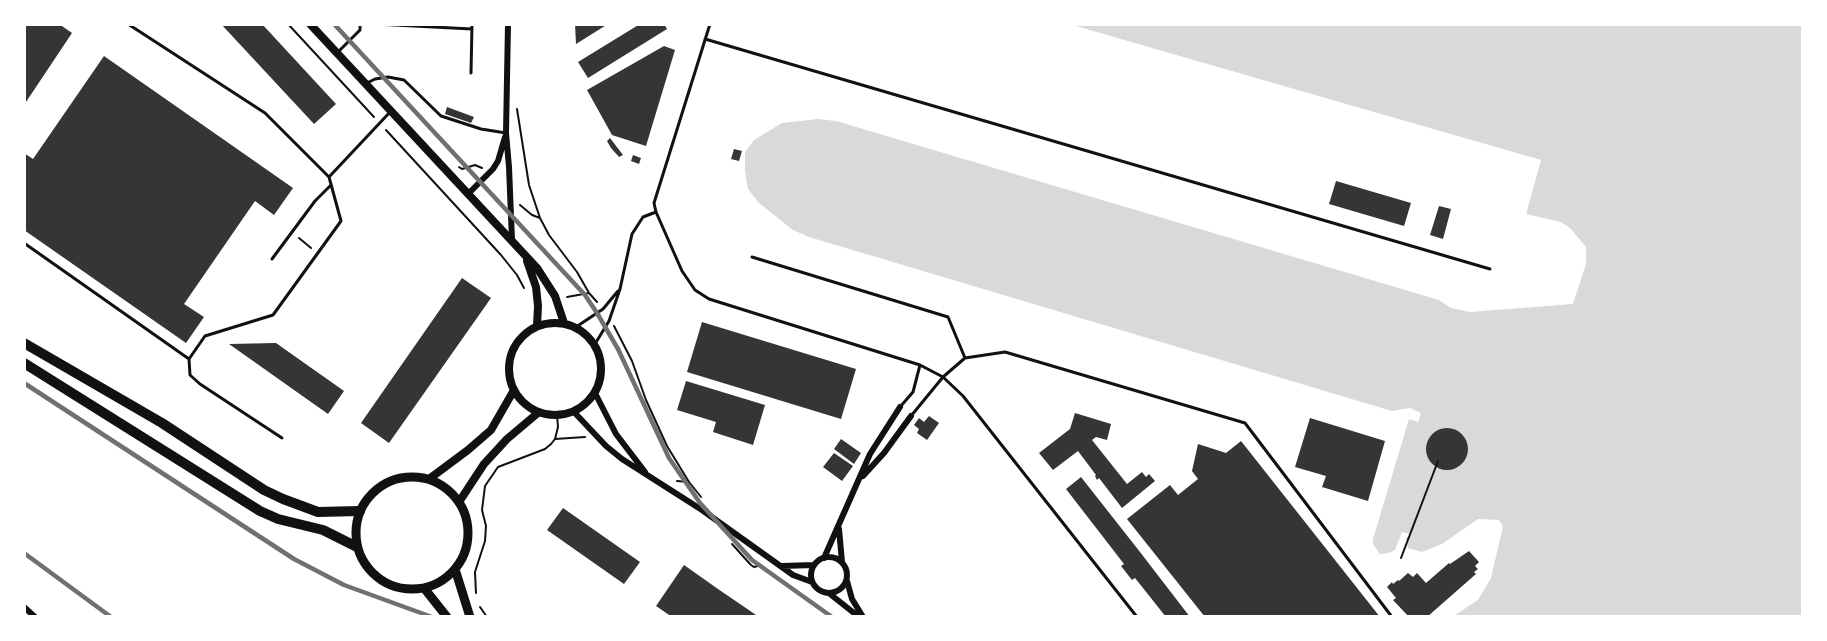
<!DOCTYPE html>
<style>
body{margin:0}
#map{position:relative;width:1827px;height:641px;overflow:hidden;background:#fff;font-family:Karla,sans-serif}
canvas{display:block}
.frame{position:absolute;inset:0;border:26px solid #fff;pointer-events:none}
</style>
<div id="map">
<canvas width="1827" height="641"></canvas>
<div class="frame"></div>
</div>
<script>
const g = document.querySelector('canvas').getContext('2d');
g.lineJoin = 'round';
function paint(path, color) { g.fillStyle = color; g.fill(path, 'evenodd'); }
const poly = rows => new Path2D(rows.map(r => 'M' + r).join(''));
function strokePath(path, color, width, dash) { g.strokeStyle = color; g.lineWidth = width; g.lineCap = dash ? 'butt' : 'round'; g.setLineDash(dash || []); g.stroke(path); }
paint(poly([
 [1069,24,1803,24,1803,617,1452,617,1478,600,1491,578,1503,526,1499,520,1478,519,1442,544,1422,552,1408,548,1406,538,1411,534,1402,532,1395,550,1389,553,1380,554,1373,544,1373,539,1409,419,1418,422,1421,413,1410,408,1392,411,809,237,793,230,759,203,748,189,745,172,745,152,754,140,782,123,818,119,836,121,1439,300,1451,308,1470,312,1573,304,1586,264,1586,247,1570,228,1561,222,1526,214,1540,160]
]), '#d9d9d9');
paint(poly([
 [1066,24,1541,160,1526,214,1523,213,1537,162,1068,27]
]), '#fff');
paint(poly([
 [24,24,59,24,72,33,24,105],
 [221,24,262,24,336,104,314,124],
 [575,24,608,24,576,44],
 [640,24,664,24,667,29,588,78,578,62],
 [664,46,675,50,646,146,612,135,587,90],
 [104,56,293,188,274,215,255,201,184,304,204,317,186,343,24,230,24,153,33,159],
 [447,107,474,117,471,123,445,114],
 [610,138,623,155,619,157,611,148,607,141],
 [734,149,742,151,739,161,731,159],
 [633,155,641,158,639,164,631,161],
 [1336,181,1411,203,1404,226,1329,204],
 [1439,206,1451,209,1443,239,1430,235],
 [462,278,491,298,389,443,361,423],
 [702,322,856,369,841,419,687,372],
 [276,343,344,391,328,414,229,344],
 [686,381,765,405,753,445,713,432,716,422,677,410],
 [1075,413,1111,424,1107,440,1096,437,1092,440,1127,484,1142,472,1146,477,1149,474,1155,481,1122,508,1099,478,1097,480,1095,476,1096,475,1078,451,1053,470,1039,453,1070,429],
 [929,416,939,423,927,440,917,433,919,429,914,425,919,418,924,422],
 [1310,418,1385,441,1368,501,1322,487,1326,476,1295,467],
 '1426 449a21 21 0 1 1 42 0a21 21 0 1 1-42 0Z',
 [841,439,861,453,854,464,834,449],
 [1241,441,1380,617,1205,617,1127,519,1170,485,1178,495,1198,479,1192,471,1198,444,1226,453],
 [834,453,853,466,842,481,823,467],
 [1081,477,1140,552,1190,617,1166,617,1135,578,1132,580,1121,566,1124,564,1066,489],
 [563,508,640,562,624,584,547,530],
 [1469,551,1479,562,1475,566,1478,569,1474,572,1476,574,1427,617,1409,617,1393,600,1396,598,1387,587,1392,582,1393,584,1398,580,1399,581,1408,573,1413,577,1417,573,1426,583,1449,563,1450,564],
 [684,565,718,589,759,617,672,617,656,606]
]), '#353535');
strokePath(poly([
 [288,24,374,117],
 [517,109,529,185,540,218,549,235,577,272,589,293,567,297],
 [386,130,501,255,517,275,524,288],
 [459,167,462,169,475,165,482,168],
 [520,205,532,215,540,218],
 [299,238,311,248],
 [589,293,597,302],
 [614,326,632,361,646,400,667,446,689,482,701,497],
 [555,439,585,437],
 [677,481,689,482],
 [732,544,751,565,754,567,761,565],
 [1401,558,1438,461],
 [476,593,475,572,485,541,486,526,482,510,485,486,498,467,545,449,551,444,555,439,558,427,557,415],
 [480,607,487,617]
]), '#111', 2);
strokePath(poly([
 [128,24,265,113,329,177,341,221,273,315,205,336,189,359,190,375,200,384,282,438],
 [375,24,472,29],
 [710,24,654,203,656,212,682,271,695,290,709,299,920,365,943,377,963,396,1137,617],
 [705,39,1490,269],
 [338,52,360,30,360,24],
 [471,73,472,24],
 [367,83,375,79,388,77,404,80,441,116,481,129,506,133],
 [329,177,391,111],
 [24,243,189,359],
 [752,257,948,317,965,358],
 [272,259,315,201,331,185],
 [576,327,603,309,618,291],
 [595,344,609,321,620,289,632,234,643,217,656,212],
 [900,407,913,392,920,365],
 [911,416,943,377,965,358,1005,352,1245,423,1392,617]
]), '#111', 3);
strokePath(poly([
 [508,24,506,133,509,167,512,240],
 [468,194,493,169,498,161,505,137],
 [595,393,616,434,645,472],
 [574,412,606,446,622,459,702,510,793,575,812,582],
 [863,476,884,453,911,416],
 [839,529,842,562],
 '811 575a18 18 0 1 1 36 0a18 18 0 1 1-36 0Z',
 [824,558,870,454,900,407],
 [782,566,814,565],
 [847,581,852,599,863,617],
 [830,594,859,617],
 [24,607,35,617]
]), '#111', 6);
strokePath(poly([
 [310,24,537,268,555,296,564,323],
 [527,261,536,287,538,306,537,326],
 '509 369a46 46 0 1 1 92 0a46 46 0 1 1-92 0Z',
 [429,479,468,450,491,430,514,390],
 [459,502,484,464,507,439,539,412]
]), '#111', 8);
strokePath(poly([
 '356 533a56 56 0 1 1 112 0a56 56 0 1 1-112 0Z',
 [455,569,470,617],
 [424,588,447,617]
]), '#111', 9);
strokePath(poly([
 [24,343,162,423,264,490,283,499,318,512,360,511],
 [24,363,260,511,278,519,323,530,357,547]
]), '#111', 10);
strokePath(poly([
 [334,24,585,295,597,313,618,349,669,458,700,503,752,560,832,617],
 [24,383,294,559,344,585,432,617],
 [24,553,111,617]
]), '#707070', 4.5);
</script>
